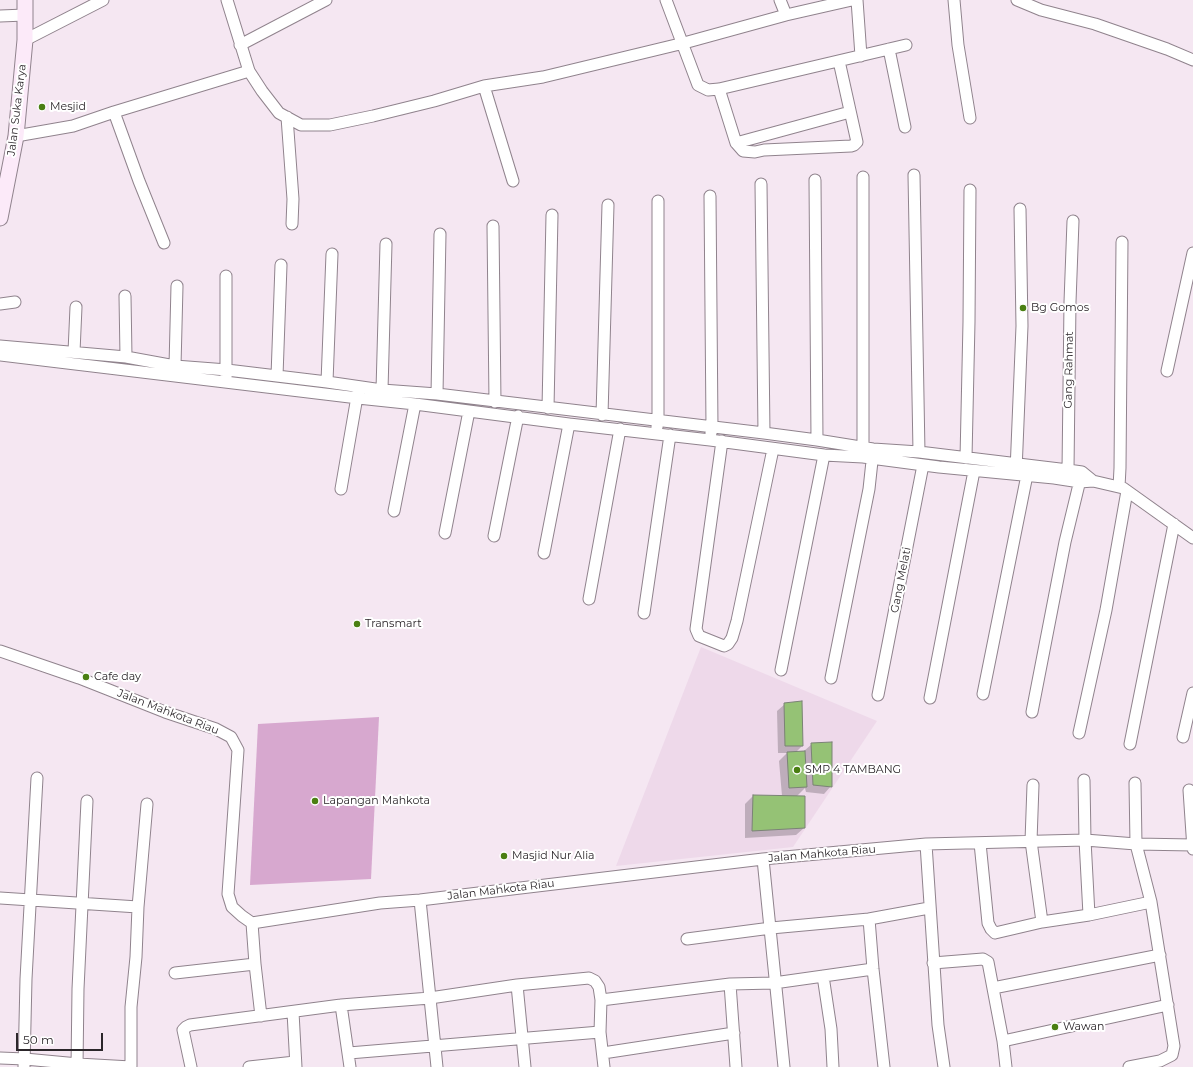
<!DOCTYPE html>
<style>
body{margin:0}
#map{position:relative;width:1193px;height:1067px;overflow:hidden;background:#f5e7f2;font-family:Montserrat,sans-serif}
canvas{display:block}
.scale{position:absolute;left:16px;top:1033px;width:87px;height:18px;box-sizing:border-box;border:2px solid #2b262a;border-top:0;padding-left:5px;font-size:12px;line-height:14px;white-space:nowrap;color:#2b262a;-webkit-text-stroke:3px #fff;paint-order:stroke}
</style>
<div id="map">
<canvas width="1193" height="1067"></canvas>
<div class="scale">50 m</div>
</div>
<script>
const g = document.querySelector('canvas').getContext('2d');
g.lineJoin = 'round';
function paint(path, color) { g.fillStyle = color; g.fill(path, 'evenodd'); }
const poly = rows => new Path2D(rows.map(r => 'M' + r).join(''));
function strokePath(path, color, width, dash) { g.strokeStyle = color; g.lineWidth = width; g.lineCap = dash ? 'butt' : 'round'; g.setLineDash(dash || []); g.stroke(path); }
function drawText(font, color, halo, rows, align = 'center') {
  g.font = font + ' Montserrat,sans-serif'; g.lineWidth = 4; g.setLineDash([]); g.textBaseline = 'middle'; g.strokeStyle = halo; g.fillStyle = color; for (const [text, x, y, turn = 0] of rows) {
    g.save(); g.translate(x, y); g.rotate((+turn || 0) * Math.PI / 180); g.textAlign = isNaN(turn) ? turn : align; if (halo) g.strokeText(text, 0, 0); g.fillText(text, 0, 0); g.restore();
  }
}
paint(poly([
 [701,647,877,721,793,847,616,866]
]), '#eed9ea');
paint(poly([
 [379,717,371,879,250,885,258,724]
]), '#d7a8cf');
paint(poly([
 [785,704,802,746,795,753,804,751,812,744,831,786,824,794,806,792,805,788,797,796,804,828,796,835,745,838,745,804,753,796,782,796,779,761,787,753,778,753,777,711]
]), '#0003');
const building = poly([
 [802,701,803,746,785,746,784,703,802,701],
 [832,742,832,787,813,785,811,743,832,742],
 [805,751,807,787,789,788,787,752,805,751],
 [753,795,805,796,805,828,752,831,753,795]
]);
paint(building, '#95c275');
strokePath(building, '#7b8376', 1);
const street = poly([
 [227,0,249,71],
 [666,0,698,85,708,90,719,89,906,45],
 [780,0,786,15],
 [857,0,861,56],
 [954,0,958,45,970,118],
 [1017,0,1041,10,1095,24,1167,49,1193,60],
 [0,16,25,15],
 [25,40,103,0],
 [240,45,326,0],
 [889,49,905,127],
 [484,86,513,181],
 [719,89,736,143,743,151,755,152,764,150,851,146,854,145,857,142,839,61],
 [114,112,139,181,164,243],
 [287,117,293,199,292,224],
 [16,136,73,126,114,112,249,71,262,91,279,113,301,125,330,125,373,116,434,101,484,86,543,77,684,43,786,15,852,0],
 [736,143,850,112],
 [914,175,919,452],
 [815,180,817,440],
 [761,184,764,433],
 [710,196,712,427,711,433],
 [493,226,495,402],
 [226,276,226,377],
 [125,296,126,357],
 [0,304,15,302],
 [0,346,126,357,175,366,227,370,327,382,382,390,437,394,764,433,817,440,873,449,919,452,1068,470,1082,472,1093,481],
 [74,352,76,307],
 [0,355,358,398,415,404,569,424,710,440,824,455,863,457,939,467,1054,478,1080,482,1093,481,1123,488,1193,538],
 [175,366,177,286],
 [1167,371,1193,253],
 [277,376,281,265],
 [327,382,332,254],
 [382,390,386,244],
 [437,394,440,234],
 [548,408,552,215],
 [602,415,608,205],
 [657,427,658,421,658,201],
 [722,441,696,629,699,636,724,646,728,644,732,638,737,621,773,449],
 [863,454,863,177],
 [966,458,969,322,970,190],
 [1068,470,1070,302,1073,221],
 [1016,471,1022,326,1020,209],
 [1119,487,1120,468,1122,242],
 [341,489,358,391],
 [394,511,415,404],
 [445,533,469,411],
 [494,536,518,416],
 [544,553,569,424],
 [589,599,620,429],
 [644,613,670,435],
 [0,651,79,678,165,712,216,729,231,737,238,750,228,894,232,907,242,916,252,923,380,903,420,900,763,859,926,844,1085,840,1136,844,1193,845],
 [781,670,824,455],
 [831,678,869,489,873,452],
 [983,694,1027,475],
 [878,695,923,465],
 [930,698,974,471],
 [1032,712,1065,542,1081,476],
 [1079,733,1106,610,1127,491],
 [1183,737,1193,693],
 [1130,744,1174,524],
 [1084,780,1085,840,1089,915],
 [1033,785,1031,841,1042,922],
 [1189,790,1193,849],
 [980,843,988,923,991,929,995,933,1042,922,1089,915,1151,902],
 [926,844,938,1025,944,1067],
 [763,859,784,1067],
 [0,898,138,907],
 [420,900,437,1067],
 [869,919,929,908],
 [252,923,255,964,261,1016],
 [687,939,771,928,869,919,873,969,884,1067],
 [933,963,983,959,988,962,1003,1041,1006,1067],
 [175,973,255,964],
 [823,976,831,1029,833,1067],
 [730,984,736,1067],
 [517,985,525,1067],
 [993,988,1160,955],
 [601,1000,600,1032,604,1067],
 [341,1005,350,1067],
 [293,1012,296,1067],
 [1003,1041,1168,1005],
 [349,1053,600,1032],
 [603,1053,734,1033],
 [0,1058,25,1059,78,1064,131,1067],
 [131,1066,131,1007,136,957,138,907,147,804],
 [24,1067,26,979,37,778],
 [77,1067,78,989,87,801],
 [191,1067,183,1030,186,1027,190,1025,341,1005,430,998,517,985,589,978,595,981,599,987,601,1000,730,984,774,983,873,969],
 [249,1067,295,1062],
 [1129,1067,1160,1061,1172,1055,1174,1046,1151,902,1136,844,1135,783]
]);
const secondary = poly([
 [0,218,16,136,25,40,25,0]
]);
strokePath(street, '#90838d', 13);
strokePath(secondary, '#90838d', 17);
strokePath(street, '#fff', 11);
strokePath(secondary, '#fceaf9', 15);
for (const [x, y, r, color] of [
 [42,107,4,"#4a7f12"],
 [1023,308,4,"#4a7f12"],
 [357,624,4,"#4a7f12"],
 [86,677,4,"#4a7f12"],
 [797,770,4,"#4a7f12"],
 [315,801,4,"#4a7f12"],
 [504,856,4,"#4a7f12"],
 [1055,1027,4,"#4a7f12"]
]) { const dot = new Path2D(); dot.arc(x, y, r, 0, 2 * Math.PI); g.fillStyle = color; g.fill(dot); strokePath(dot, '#fff', 1.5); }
drawText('11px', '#2b262a', '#fff', [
 ["Mesjid",50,107],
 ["Bg Gomos",1031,308],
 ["Transmart",365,624],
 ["Cafe day",94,677],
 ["SMP 4 TAMBANG",805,770],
 ["Lapangan Mahkota",323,801],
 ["Masjid Nur Alia",512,856],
 ["Wawan",1063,1027]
], 'left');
drawText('11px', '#2b262a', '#fff', [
 ["Jalan Suka Karya",17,110,-83],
 ["Gang Rahmat",1069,370,-89],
 ["Gang Melati",901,580,-79],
 ["Jalan Mahkota Riau",168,712,21],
 ["Jalan Mahkota Riau",822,854,-5],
 ["Jalan Mahkota Riau",501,890,-7]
]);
</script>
